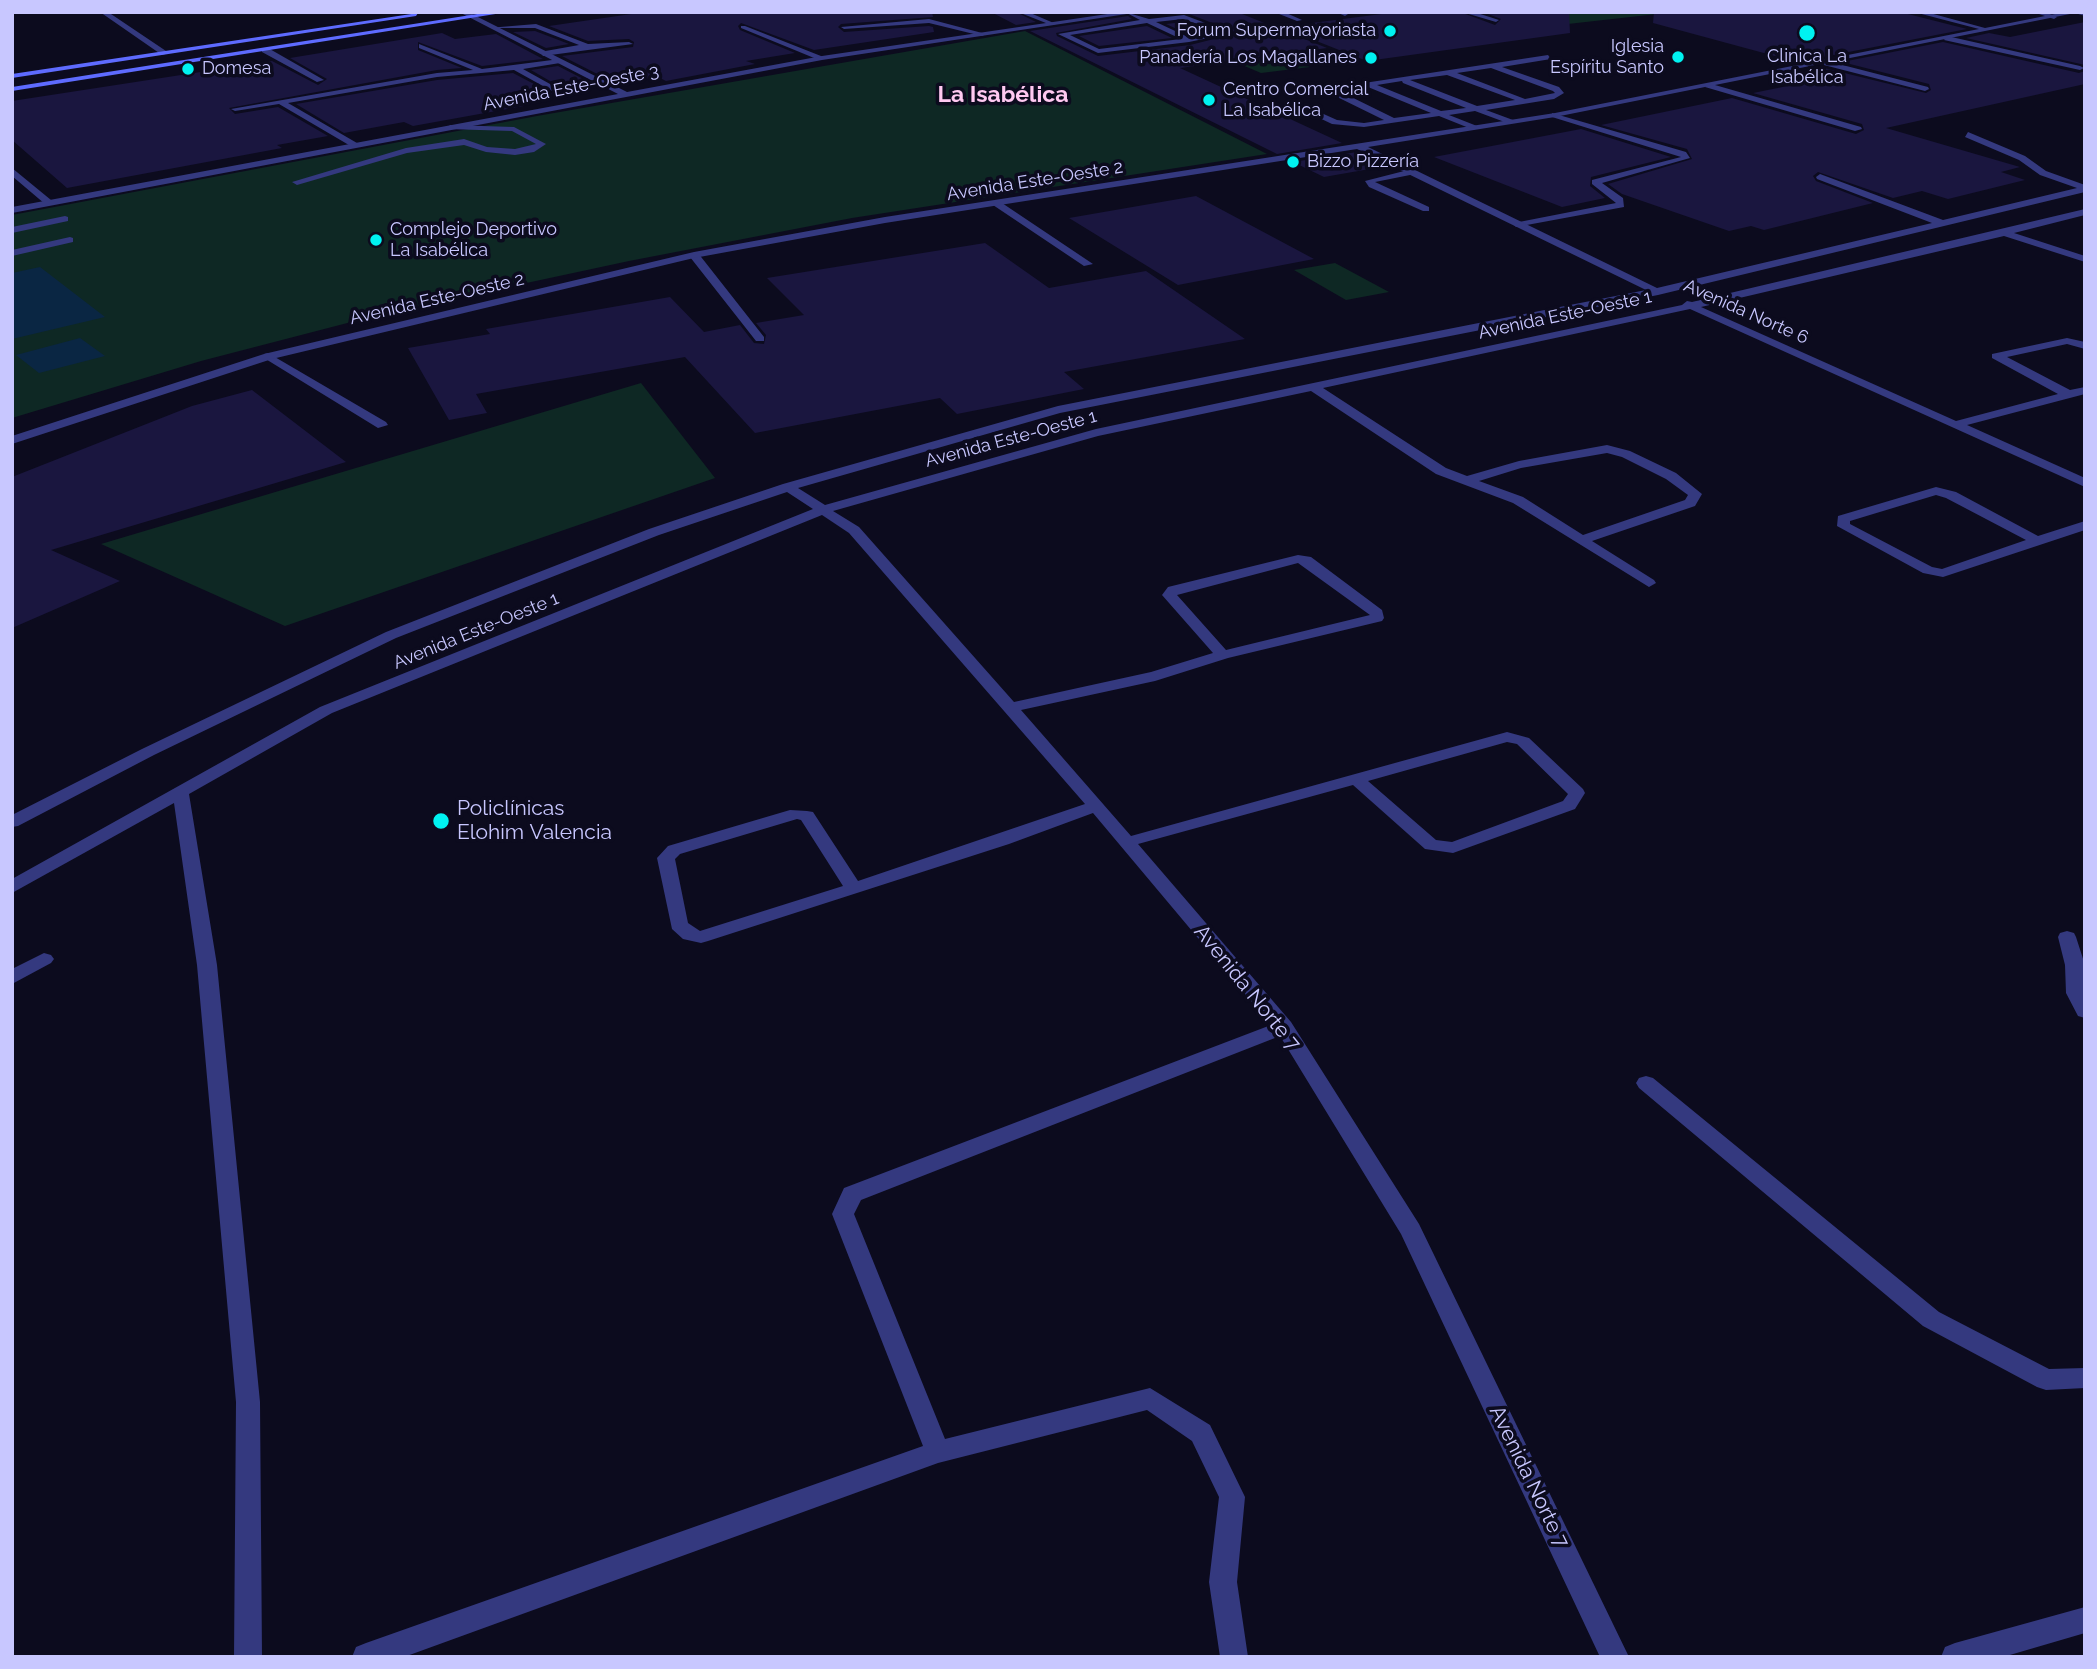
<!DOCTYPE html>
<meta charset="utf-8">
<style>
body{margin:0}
#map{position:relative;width:2097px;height:1669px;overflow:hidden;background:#0c0b1e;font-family:Raleway,sans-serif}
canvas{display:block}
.frame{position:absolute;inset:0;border:14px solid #c8c7ff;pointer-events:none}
</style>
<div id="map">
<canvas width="2097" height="1669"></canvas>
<div class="frame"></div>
</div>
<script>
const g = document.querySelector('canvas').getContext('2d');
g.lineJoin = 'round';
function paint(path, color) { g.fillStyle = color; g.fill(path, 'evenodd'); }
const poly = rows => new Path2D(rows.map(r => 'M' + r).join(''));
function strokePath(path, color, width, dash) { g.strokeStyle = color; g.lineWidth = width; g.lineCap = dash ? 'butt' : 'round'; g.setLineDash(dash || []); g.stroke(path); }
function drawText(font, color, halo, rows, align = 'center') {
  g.font = font + ' Raleway,sans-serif'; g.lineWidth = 7; g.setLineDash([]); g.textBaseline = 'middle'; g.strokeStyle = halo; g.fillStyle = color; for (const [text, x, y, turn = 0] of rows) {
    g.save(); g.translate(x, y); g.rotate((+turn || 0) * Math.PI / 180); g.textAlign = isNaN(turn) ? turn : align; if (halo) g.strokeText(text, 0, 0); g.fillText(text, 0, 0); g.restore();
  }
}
paint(poly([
 [1503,12,1675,12,1541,27],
 [1025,31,1267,154,852,218,629,261,382,314,201,361,12,418,12,215,537,116],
 [1282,55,1310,67,1261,73,1235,62],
 [1335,263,1389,292,1346,300,1294,270],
 [641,383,715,478,285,626,101,544]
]), '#0e2824');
paint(poly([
 [40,267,105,317,12,339,12,273],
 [80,338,105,356,39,373,16,355]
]), '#0a2643');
paint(poly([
 [645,12,932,12,933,17,841,24,838,27,844,32,929,26,933,27,934,32,814,50,741,23,738,26,740,30,795,53,746,61,755,64,666,81,658,77,615,83,562,56,633,47,634,42,629,39,588,41,549,26],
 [991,12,1016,12,1036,22,1016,25],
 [1184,12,1237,12,1327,48,1180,68,1342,143,1277,154,1030,31,1128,16,1132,19,1056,33,1057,36,1098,56,1190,45,1234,34,1233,31],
 [1397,12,1460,12,1495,25,1501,19,1483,12,1569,12,1570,33,1367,61,1281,27],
 [1654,12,1900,12,1967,29,1797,62,1653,23],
 [1183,22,1210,31,1190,35,1166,24],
 [2085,22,2085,65,1966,38,1989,33,2010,37],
 [1147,26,1172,38,1099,46,1079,36],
 [535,31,569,44,546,48,513,32],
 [442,33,455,39,496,34,543,59,482,66,418,42,418,50,462,68,437,70,229,108,235,114,278,107,328,136,277,145,282,148,67,188,12,140,12,101,272,61,318,85,327,79,290,58],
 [1943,42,2079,73,2085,71,2085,84,1886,128,2020,167,2001,172,2025,180,1948,199,1922,191,1893,198,1818,172,1813,176,1816,181,1873,203,1764,230,1751,226,1729,231,1622,194,1608,184,1692,159,1687,149,1601,125,1732,98,1856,134,1864,130,1862,124,1753,93,1842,75,1816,68,1820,67,1926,93,1931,90,1929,84,1842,62],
 [558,66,597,86,515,101,524,106,413,126,404,122,344,133,296,104,437,80,513,73,553,94,562,88,531,70],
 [1581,129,1671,157,1591,177,1590,186,1605,198,1562,207,1434,157],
 [1357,152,1387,166,1324,177,1293,162],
 [1196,196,1314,259,1178,285,1069,218],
 [985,243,1049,288,1146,271,1245,339,1064,372,1084,389,957,414,940,398,755,433,685,357,476,394,487,413,449,420,408,348,490,334,486,329,670,297,704,332,740,325,754,343,764,344,766,335,756,323,804,315,767,278],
 [252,390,346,462,51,550,120,581,12,628,12,477,192,406]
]), '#1a163f');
paint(poly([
 [1018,12,1028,12,1056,24,1051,25,1018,12],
 [1125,12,1149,19,1184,15,1232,33,1189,42,1098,53,1058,34,1140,20,1125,12],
 [1183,19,1220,32,1190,38,1156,22,1183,19],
 [1147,23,1181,39,1099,49,1070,35,1147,23],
 [1274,12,1284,12,1302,20,1297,21,1274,12],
 [1336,12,1347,12,1348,14,1345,16,1336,12],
 [1462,12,1474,12,1499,20,1496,22,1462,12],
 [2033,12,2045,12,2057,17,2054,19,2033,12],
 [2074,12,2085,12,2085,16,2075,13,2074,12],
 [929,19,986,34,982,36,929,23,844,29,841,27,929,19],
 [536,24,588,44,629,42,633,44,543,56,540,52,579,45,535,28,488,28,536,24],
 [741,26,745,26,826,58,819,60,741,28,741,26],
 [1947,36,2080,66,2084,68,2080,70,1944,40,1947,36],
 [419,44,482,69,560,59,560,63,523,69,559,89,552,91,514,70,437,77,288,103,357,143,354,148,279,104,235,111,231,109,437,73,473,70,419,48,419,44],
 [262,48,268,48,324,80,317,82,262,52,262,48],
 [1548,55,1551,59,1502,67,1559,87,1564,93,1554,99,1486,110,1513,120,1510,124,1475,111,1449,115,1477,126,1474,130,1439,116,1364,127,1332,124,1292,105,1299,103,1337,120,1364,123,1384,120,1327,92,1309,94,1305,92,1548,55],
 [1491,68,1553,91,1555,93,1525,99,1457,73,1491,68],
 [1447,75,1515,100,1477,106,1410,80,1447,75],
 [1402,81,1403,83,1466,108,1441,111,1377,85,1402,81],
 [1368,86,1368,87,1431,113,1394,118,1337,90,1368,86],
 [1823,60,1928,87,1929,89,1925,91,1820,64,1823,60],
 [1708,83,1861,127,1862,129,1855,131,1705,87,1708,83],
 [1552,113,1686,152,1690,158,1602,183,1623,198,1624,207,1516,227,1514,225,1519,222,1616,203,1592,184,1592,180,1681,157,1552,117,1552,113],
 [450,125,514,127,546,144,534,152,515,155,486,152,464,145,407,153,297,185,292,182,406,148,464,139,487,147,515,149,536,144,512,131,447,129,450,125],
 [12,168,51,200,51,204,45,204,12,176,12,168],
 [1412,169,1415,170,1415,174,1375,182,1429,207,1429,211,1423,211,1369,187,1365,181,1412,169],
 [993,201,999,201,1093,264,1084,266,993,205,993,201],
 [65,216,68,217,68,221,12,233,12,227,65,216],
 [70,237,73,238,73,242,12,256,12,250,70,237],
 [690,253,698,253,764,337,764,341,756,341,690,257,690,253],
 [268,353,386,422,388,425,378,428,264,358,264,354,268,353],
 [44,953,51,955,54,959,51,963,12,984,12,969,44,953]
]), '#34397f');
paint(poly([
 [100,12,108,12,169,53,162,55,100,12],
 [459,12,468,12,627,92,822,56,1121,12,1140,12,822,60,12,213,12,207,618,94,459,12],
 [1914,12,1926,12,1985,28,2065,12,2080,12,1555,117,1368,147,1657,288,1932,223,1817,179,1816,177,1820,174,1943,220,2077,188,2040,175,2019,160,1965,137,1968,132,2025,156,2046,171,2085,185,2085,192,1658,295,1060,413,798,488,825,505,1096,429,1682,305,1687,301,1692,302,2085,209,2085,215,2014,233,2085,256,2085,262,2004,236,1701,307,1956,421,2058,394,1992,358,1992,354,2067,338,2085,342,2085,349,2067,344,2007,357,2070,390,2085,387,2085,394,1967,425,2085,478,2085,487,1690,309,1323,388,1446,468,1467,476,1519,461,1607,445,1630,451,1676,473,1702,494,1695,506,1592,541,1654,580,1656,583,1649,587,1513,503,1436,474,1311,391,1098,436,833,511,859,527,1014,702,1151,672,1213,653,1162,595,1168,587,1298,555,1311,557,1382,610,1384,618,1382,621,1228,658,1155,681,1021,710,1131,836,1507,732,1529,738,1583,789,1585,793,1575,809,1453,853,1425,849,1353,785,1138,844,1291,1022,1419,1224,1629,1657,1600,1657,1401,1234,1280,1036,861,1200,854,1214,945,1439,1150,1388,1210,1425,1245,1497,1237,1582,1248,1657,1220,1657,1209,1582,1219,1497,1192,1441,1147,1410,938,1463,404,1657,352,1657,356,1647,366,1643,923,1446,832,1214,844,1188,1271,1025,1093,813,1009,844,708,941,701,943,683,939,672,929,657,858,668,846,790,810,807,811,813,812,858,881,1085,804,849,533,822,515,332,713,189,794,217,965,260,1402,262,1657,234,1657,236,1402,197,965,174,803,12,893,12,879,320,707,813,509,787,492,659,535,396,638,154,755,18,826,12,827,12,815,142,749,386,632,649,529,783,484,1058,406,1646,290,1357,149,885,223,694,258,272,359,12,444,12,436,264,354,694,252,885,217,1555,113,1979,29,1914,12],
 [1607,453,1622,457,1666,479,1688,495,1685,500,1583,535,1523,497,1479,481,1521,468,1607,453],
 [1298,563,1370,615,1226,650,1177,595,1298,563],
 [1507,742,1517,744,1568,794,1563,801,1452,842,1436,840,1368,781,1507,742],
 [797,819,801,820,843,886,700,931,688,923,675,859,680,854,797,819],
 [1936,487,1956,492,2038,536,2085,521,2085,530,1943,577,1923,573,1837,526,1838,516,1936,487],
 [1936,495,1946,498,2026,540,1942,569,1932,567,1850,524,1850,521,1936,495],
 [2067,931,2074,933,2076,937,2085,965,2085,1018,2078,1016,2066,993,2065,965,2058,937,2060,933,2067,931],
 [1646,1076,1653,1078,1939,1312,2049,1369,2085,1368,2085,1388,2046,1390,2037,1387,1923,1326,1639,1088,1636,1083,1639,1078,1646,1076],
 [2085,1607,2085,1633,2003,1657,1941,1657,1945,1647,1955,1643,2085,1607]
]), '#34397f');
paint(poly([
 [490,12,508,12,12,91,12,87,490,12],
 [418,13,416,16,12,78,12,74,418,13]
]), '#5e6bff');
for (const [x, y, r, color] of [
 [1390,31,7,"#00f2f1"],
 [1807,33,9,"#00f2f1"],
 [1678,57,7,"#00f2f1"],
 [1371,58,7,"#00f2f1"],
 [188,69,7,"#00f2f1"],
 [1209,100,7,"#00f2f1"],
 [1293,162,7,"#00f2f1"],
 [376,240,7,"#00f2f1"],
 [441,821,9,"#00f2f1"]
]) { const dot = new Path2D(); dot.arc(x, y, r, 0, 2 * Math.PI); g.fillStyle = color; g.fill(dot); strokePath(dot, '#0c0b1e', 2.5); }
drawText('18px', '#c8c7ff', '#0c0b1e', [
 ["Forum Supermayoriasta",1376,31,"right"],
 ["Iglesia",1664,47,"right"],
 ["Espíritu Santo",1664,68,"right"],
 ["Clinica La",1807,57,"center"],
 ["Isabélica",1807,78,"center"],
 ["Panadería Los Magallanes",1357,58,"right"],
 ["Domesa",202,69],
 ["Centro Comercial",1223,90],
 ["La Isabélica",1223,111],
 ["Bizzo Pizzería",1307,162],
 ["Complejo Deportivo",390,230],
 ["La Isabélica",390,251]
], 'left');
drawText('18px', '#c8c7ff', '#0c0b1e', [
 ["Avenida Este-Oeste 3",571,88,-11],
 ["Avenida Este-Oeste 2",1035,181,-9],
 ["Avenida Este-Oeste 2",437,299,-13],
 ["Avenida Norte 6",1746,312,24],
 ["Avenida Este-Oeste 1",1565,315,-12],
 ["Avenida Este-Oeste 1",1011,439,-15],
 ["Avenida Este-Oeste 1",476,631,-22]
]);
drawText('21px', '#c8c7ff', '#0c0b1e', [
 ["Policlínicas",457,809],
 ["Elohim Valencia",457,833]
], 'left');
drawText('21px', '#c8c7ff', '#0c0b1e', [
 ["Avenida Norte 7",1247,988,51],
 ["Avenida Norte 7",1529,1477,64]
]);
drawText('bold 23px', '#ffc9f1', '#0c0b1e', [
 ["La Isabélica",1003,95]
]);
</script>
